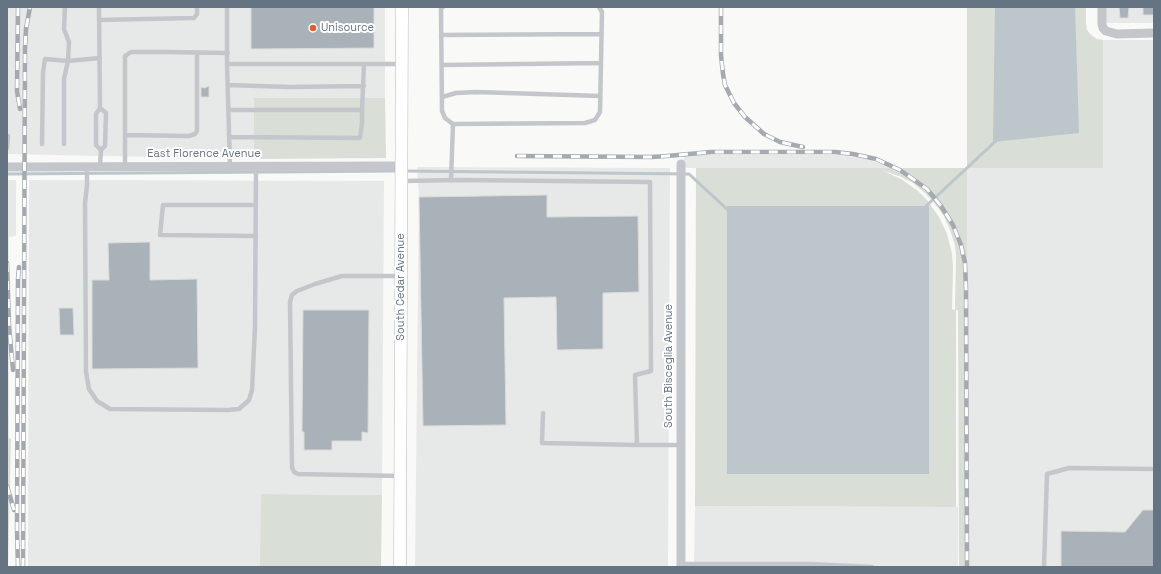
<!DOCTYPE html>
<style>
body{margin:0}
#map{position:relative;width:1161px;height:574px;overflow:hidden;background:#f9f9f7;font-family:"Space Grotesk",sans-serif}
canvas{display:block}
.frame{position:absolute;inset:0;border:8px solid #657482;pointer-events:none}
</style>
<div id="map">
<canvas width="1161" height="574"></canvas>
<div class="frame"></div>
</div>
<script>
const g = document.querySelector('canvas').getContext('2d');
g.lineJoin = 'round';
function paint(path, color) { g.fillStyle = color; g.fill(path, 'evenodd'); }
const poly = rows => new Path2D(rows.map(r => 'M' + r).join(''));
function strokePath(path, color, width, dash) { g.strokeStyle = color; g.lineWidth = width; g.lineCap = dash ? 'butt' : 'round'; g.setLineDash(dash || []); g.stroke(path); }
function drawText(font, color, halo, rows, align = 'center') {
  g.font = font + ' "Space Grotesk",sans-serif'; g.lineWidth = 4; g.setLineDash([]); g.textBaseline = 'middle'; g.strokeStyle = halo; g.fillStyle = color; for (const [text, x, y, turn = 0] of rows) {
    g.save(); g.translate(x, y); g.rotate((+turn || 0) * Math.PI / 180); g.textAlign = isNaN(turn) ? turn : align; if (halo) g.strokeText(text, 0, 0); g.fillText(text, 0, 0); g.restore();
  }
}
paint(poly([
 [7,7,385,7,385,98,254,98,254,159,7,154],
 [1103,7,1154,7,1154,23,1103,23],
 [1103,40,1154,40,1154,567,967,567,967,168,1102,168],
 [684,155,842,155,869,160,893,168,684,168],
 [417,167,670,168,668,567,415,567,419,197],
 [7,180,16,180,16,236,9,237,9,440,7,440],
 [29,180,384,181,382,495,261,494,261,567,28,567],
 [695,506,958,507,958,567,694,567]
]), '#e7e8e8');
paint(poly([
 [967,7,1086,7,1086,23,1087,30,1091,35,1097,39,1103,40,1103,168,967,168,967,567,959,567,958,310,956,310,956,507,695,506,696,168,967,168],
 [881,170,899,176,913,183,925,193,935,204,944,216,950,230,955,245,956,255,955,310,952,309,953,267,952,253,947,234,939,217,927,200,918,191,901,179],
 [254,98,385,98,386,158,254,159],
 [7,438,11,439,8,567,7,567],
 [261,494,382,495,381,567,260,567]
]), '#d9ded6');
paint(poly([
 [995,7,1075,7,1079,133,993,142],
 [727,206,929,206,929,474,727,474]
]), '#bcc6cb');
strokePath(poly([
 [405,171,689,174,729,211],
 [7,174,399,171],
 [924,208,999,138]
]), '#bcc6cb', 3);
const building = poly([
 [251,7,374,7,374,48,251,49,251,7],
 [1119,7,1129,7,1128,18,1120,18,1119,7],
 [1143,7,1154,7,1154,15,1143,15,1143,7],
 [209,86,209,97,201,97,201,87,205,88,209,86],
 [547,195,547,217,638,216,639,292,603,293,603,349,557,350,556,297,504,298,506,425,423,426,419,197,547,195],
 [150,242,150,280,197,279,198,368,92,369,92,280,109,280,108,243,150,242],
 [59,308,73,308,74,335,60,335,59,308],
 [303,310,369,310,368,433,362,432,362,441,332,441,332,450,304,450,304,432,302,432,303,310],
 [1143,510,1154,510,1154,567,1061,567,1061,531,1125,532,1143,510]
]);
paint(building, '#a9b2b8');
strokePath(building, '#dbdbd9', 1);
const secondary = poly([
 [400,567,402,7]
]);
strokePath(secondary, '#b5babf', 13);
strokePath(poly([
 [99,7,100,108],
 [227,7,227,64,230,166],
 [443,7,441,9,442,111,445,118,453,124,585,123,595,120,600,112,602,12,599,7],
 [99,20,194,18,197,14,197,7],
 [441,35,601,34],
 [227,64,402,64],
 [442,65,601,63],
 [228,85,289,87,364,86],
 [442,97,456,93,476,92,600,96],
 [229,110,362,110,362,123,360,138,229,137],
 [362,110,364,64],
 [125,135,189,136,195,134,197,131,197,53],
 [7,136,8,136,7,148],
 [42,144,43,72,45,59,68,61,69,42,64,29,65,7],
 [64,144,64,79,68,61,100,58],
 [87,166,87,185,85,203,86,372,89,389,97,401,110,409,228,410,239,409,249,400,252,390,255,327,256,166],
 [100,166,101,150,105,146,106,113,100,108,96,114,96,145,101,150],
 [125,166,125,56,131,52,166,52,228,53],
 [451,180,453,124],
 [403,181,459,180,650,182,651,371,635,375,637,445,681,445],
 [256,236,160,235,163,205,256,205],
 [543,413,542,443,637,445],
 [400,476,298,474,294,472,292,467,290,302,292,295,297,291,315,284,342,276,400,276],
 [681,564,808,564,872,567],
 [1044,567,1047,474,1069,468,1154,469]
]), '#c3c7cb', 4.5);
strokePath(poly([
 [1102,7,1102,24,1103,28,1106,31,1117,34,1154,33],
 [681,164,681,567],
 [7,167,401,166]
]), '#c3c7cb', 9);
strokePath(secondary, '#fff', 12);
const rail = poly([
 [18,7,17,91,20,109],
 [721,7,721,55,723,74,725,85,734,103,745,117,764,134,780,142,803,147],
 [517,156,652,157,667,156,711,152,835,152,853,154,876,159,900,170,927,189,941,206,953,225,961,245,965,263,966,289,967,567],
 [7,263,9,325,13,370],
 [7,486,14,510],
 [18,567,17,530,18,279,19,267],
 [23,567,25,48,26,29,30,7]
]);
strokePath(rail, '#a4aab0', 4.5);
strokePath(rail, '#fff', 3, [9]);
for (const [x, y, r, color] of [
 [313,28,4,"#e05f31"]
]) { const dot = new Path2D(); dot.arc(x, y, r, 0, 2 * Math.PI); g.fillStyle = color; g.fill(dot); strokePath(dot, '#fff', 1.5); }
drawText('11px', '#657482', '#fff', [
 ["Unisource",321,28]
], 'left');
drawText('11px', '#657482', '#fff', [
 ["East Florence Avenue",204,154],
 ["South Cedar Avenue",401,287,-90],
 ["South Bisceglia Avenue",669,366,-90]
]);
</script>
